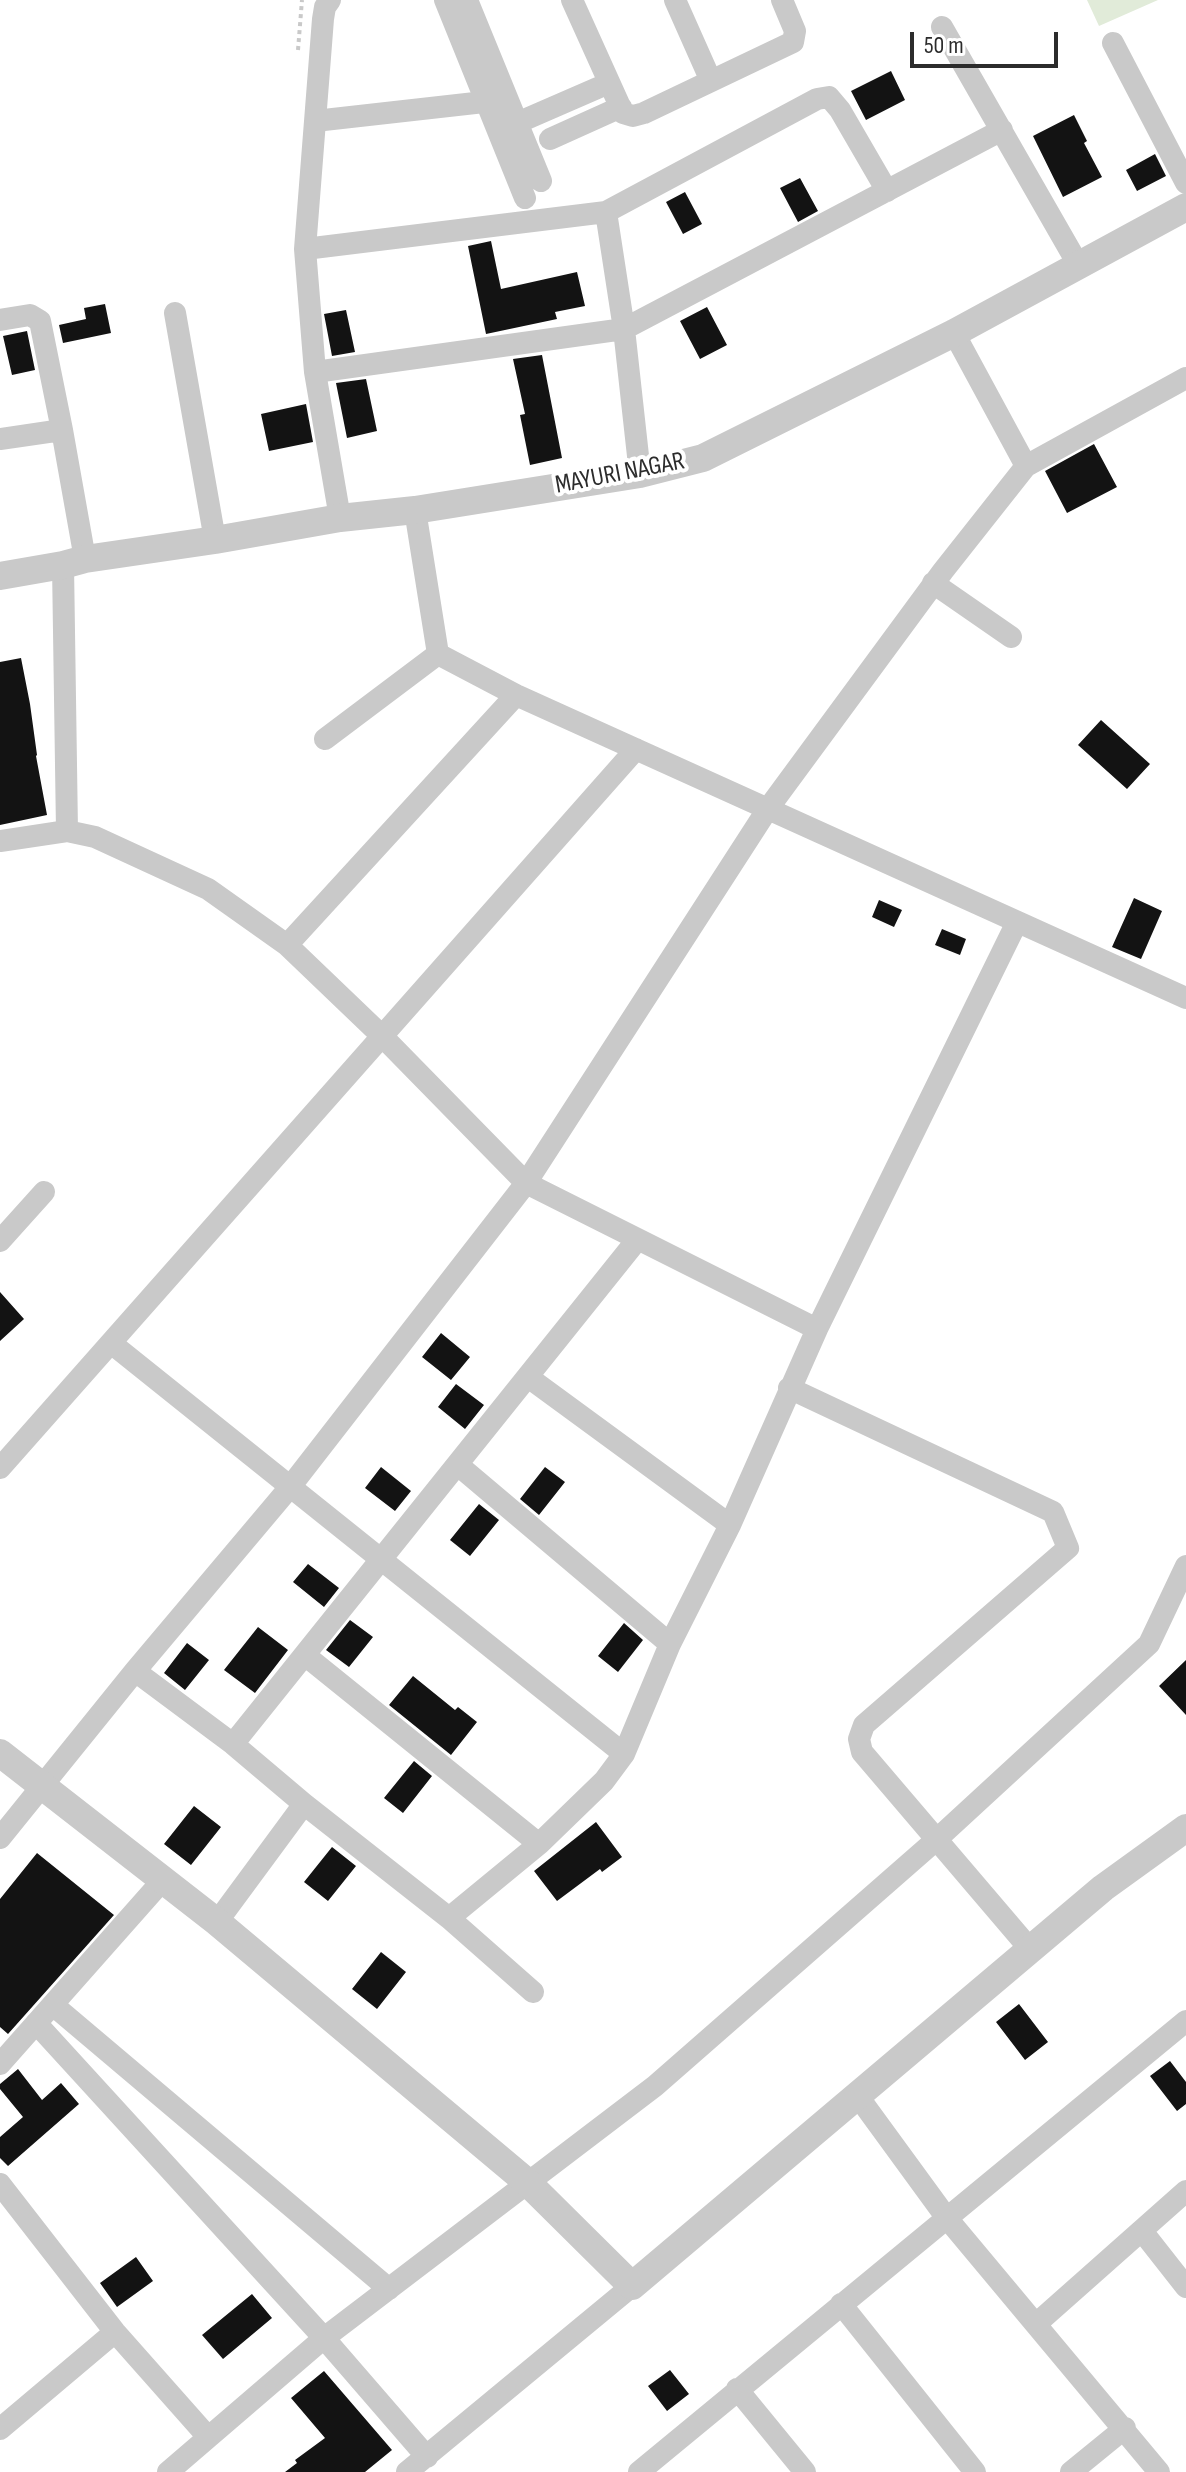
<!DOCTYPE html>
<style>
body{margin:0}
#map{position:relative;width:1186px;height:2472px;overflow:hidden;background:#fff;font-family:"Sofia Sans Condensed",sans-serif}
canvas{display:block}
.scale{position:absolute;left:910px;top:32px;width:148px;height:36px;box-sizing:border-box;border:4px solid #2c2c2c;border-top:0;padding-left:10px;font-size:24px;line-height:28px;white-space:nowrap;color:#2c2c2c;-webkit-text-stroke:6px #fff;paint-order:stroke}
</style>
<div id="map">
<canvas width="1186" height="2472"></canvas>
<div class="scale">50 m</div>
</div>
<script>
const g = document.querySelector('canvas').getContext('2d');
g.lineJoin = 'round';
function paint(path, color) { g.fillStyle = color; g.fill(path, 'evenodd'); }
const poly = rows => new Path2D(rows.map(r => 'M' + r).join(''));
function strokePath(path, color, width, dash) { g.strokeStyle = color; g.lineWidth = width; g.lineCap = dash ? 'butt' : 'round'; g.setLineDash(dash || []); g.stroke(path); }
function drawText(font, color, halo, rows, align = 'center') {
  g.font = font + ' "Sofia Sans Condensed",sans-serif'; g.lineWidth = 8; g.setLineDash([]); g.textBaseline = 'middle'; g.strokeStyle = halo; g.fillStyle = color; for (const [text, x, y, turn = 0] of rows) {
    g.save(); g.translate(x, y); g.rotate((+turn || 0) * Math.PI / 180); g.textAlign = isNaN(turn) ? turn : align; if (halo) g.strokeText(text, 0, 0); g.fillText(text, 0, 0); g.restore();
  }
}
paint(poly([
 [1087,0,1158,0,1099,26]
]), '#e1ebd9');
paint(poly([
 [891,71,905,100,866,120,851,91],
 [1074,115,1087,141,1084,143,1102,177,1063,197,1033,136],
 [1155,154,1166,176,1137,191,1126,170],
 [800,178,818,211,798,222,780,188],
 [685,192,702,224,683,234,666,202],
 [491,241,501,289,577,272,585,306,555,312,557,319,486,334,468,246],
 [105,304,111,333,63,343,59,325,86,319,84,308],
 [707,307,727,345,700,359,680,321],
 [346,310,355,352,332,356,324,314],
 [27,331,35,370,12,375,3,336],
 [542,355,562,458,530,465,520,415,525,414,513,359],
 [366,379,377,431,347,438,336,383],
 [306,404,313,442,269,451,261,414],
 [1094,444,1117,487,1067,513,1045,471],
 [21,658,30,704,37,755,36,756,47,815,0,825,0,662],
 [1101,720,1150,764,1127,789,1078,745],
 [1134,898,1162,911,1141,959,1112,947],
 [879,900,902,910,894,927,872,917],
 [942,929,966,939,960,955,935,945],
 [0,1292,24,1319,0,1341],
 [441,1333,470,1357,451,1380,422,1357],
 [456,1384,484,1405,465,1429,438,1407],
 [381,1467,411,1491,395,1511,365,1488],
 [545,1467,565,1482,539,1515,520,1499],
 [479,1504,499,1520,470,1556,450,1540],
 [308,1564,339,1588,324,1607,293,1582],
 [350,1620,373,1637,349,1667,326,1650],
 [624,1623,643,1640,618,1672,598,1656],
 [258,1627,288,1650,255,1693,224,1670],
 [187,1643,209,1660,185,1690,164,1673],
 [1186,1660,1186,1715,1159,1686],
 [413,1676,455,1710,458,1707,477,1722,451,1755,389,1705],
 [414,1761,432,1776,403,1813,384,1798],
 [194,1806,221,1827,191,1865,164,1844],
 [596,1822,622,1857,602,1872,600,1869,557,1901,534,1871],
 [332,1847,356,1866,328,1901,304,1882],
 [37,1853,114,1915,8,2034,0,2027,0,1899],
 [381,1952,406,1972,377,2009,352,1989],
 [1019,2004,1048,2042,1025,2060,996,2022],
 [1170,2061,1186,2082,1186,2104,1177,2111,1150,2076],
 [18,2069,42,2100,61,2083,79,2104,8,2166,0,2158,0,2137,23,2117,0,2089,0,2084],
 [136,2257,153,2281,117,2307,100,2283],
 [252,2294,272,2318,223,2359,202,2335],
 [670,2370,689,2394,667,2411,648,2386],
 [324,2371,392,2450,365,2472,285,2472,297,2463,295,2460,325,2438,291,2398]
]), '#131313');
strokePath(poly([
 [298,50,302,0]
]), '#c9c9c9', 4, [4, 4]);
strokePath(poly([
 [330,0,325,7,323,19,305,249,315,372,340,518],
 [445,0,525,198],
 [467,0,541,181],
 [572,0,623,113,633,116,644,113,793,42,795,31,782,0],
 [675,0,711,81],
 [942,27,1079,266],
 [1113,43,1186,183],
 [315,121,484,102],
 [517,123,609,83],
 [550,139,621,107],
 [305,249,606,212],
 [175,313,215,540],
 [0,320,30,315,40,321,62,430,85,559],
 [315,372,624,329,1002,130],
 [0,439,62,430],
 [1026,466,1186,378],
 [640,474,624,329,606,212,817,99,829,97,840,110,887,191],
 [415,510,438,654,516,695,1186,998],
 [63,565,67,831],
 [933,583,1011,637],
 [325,739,438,654],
 [0,841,67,831,95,837,208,889,287,945,382,1036,526,1183,817,1329],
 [287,945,516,695],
 [0,1241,44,1192],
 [111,1343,624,1754],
 [528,1377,730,1525],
 [789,1388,1053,1512,1068,1548,864,1725,859,1739,862,1752,1030,1949],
 [458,1465,670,1644],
 [0,1468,636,749],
 [306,1656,539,1844],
 [135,1671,233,1744,304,1804,449,1918,533,1992],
 [233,1744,637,1240],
 [0,1838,135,1671,290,1487,526,1183,767,810,943,571,1026,466,954,333],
 [449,1918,539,1844,604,1781,624,1754,670,1644,730,1525,817,1329,1017,922],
 [217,1922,304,1804],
 [53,2005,389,2289],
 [36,2023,324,2338,427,2457],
 [0,2064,162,1881],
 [857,2095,946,2217,1159,2472],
 [0,2184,115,2332,208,2437],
 [1142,2231,1186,2287],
 [841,2304,975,2472],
 [1036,2324,1186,2191],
 [737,2389,805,2472],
 [0,2429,115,2332],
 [168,2472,324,2338,655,2086,936,1840,1149,1644,1186,1566],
 [407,2472,632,2286],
 [639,2472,1186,2021],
 [1071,2472,1125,2428]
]), '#c9c9c9', 22);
strokePath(poly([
 [0,576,63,565,85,559,215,540,340,518,415,510,640,474,703,458,954,333,1186,207],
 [0,1753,217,1922,527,2182,632,2286,1103,1888,1186,1828]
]), '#c9c9c9', 28);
drawText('26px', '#2c2c2c', '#fff', [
 ["MAYURI NAGAR",620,474,-11]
]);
</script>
